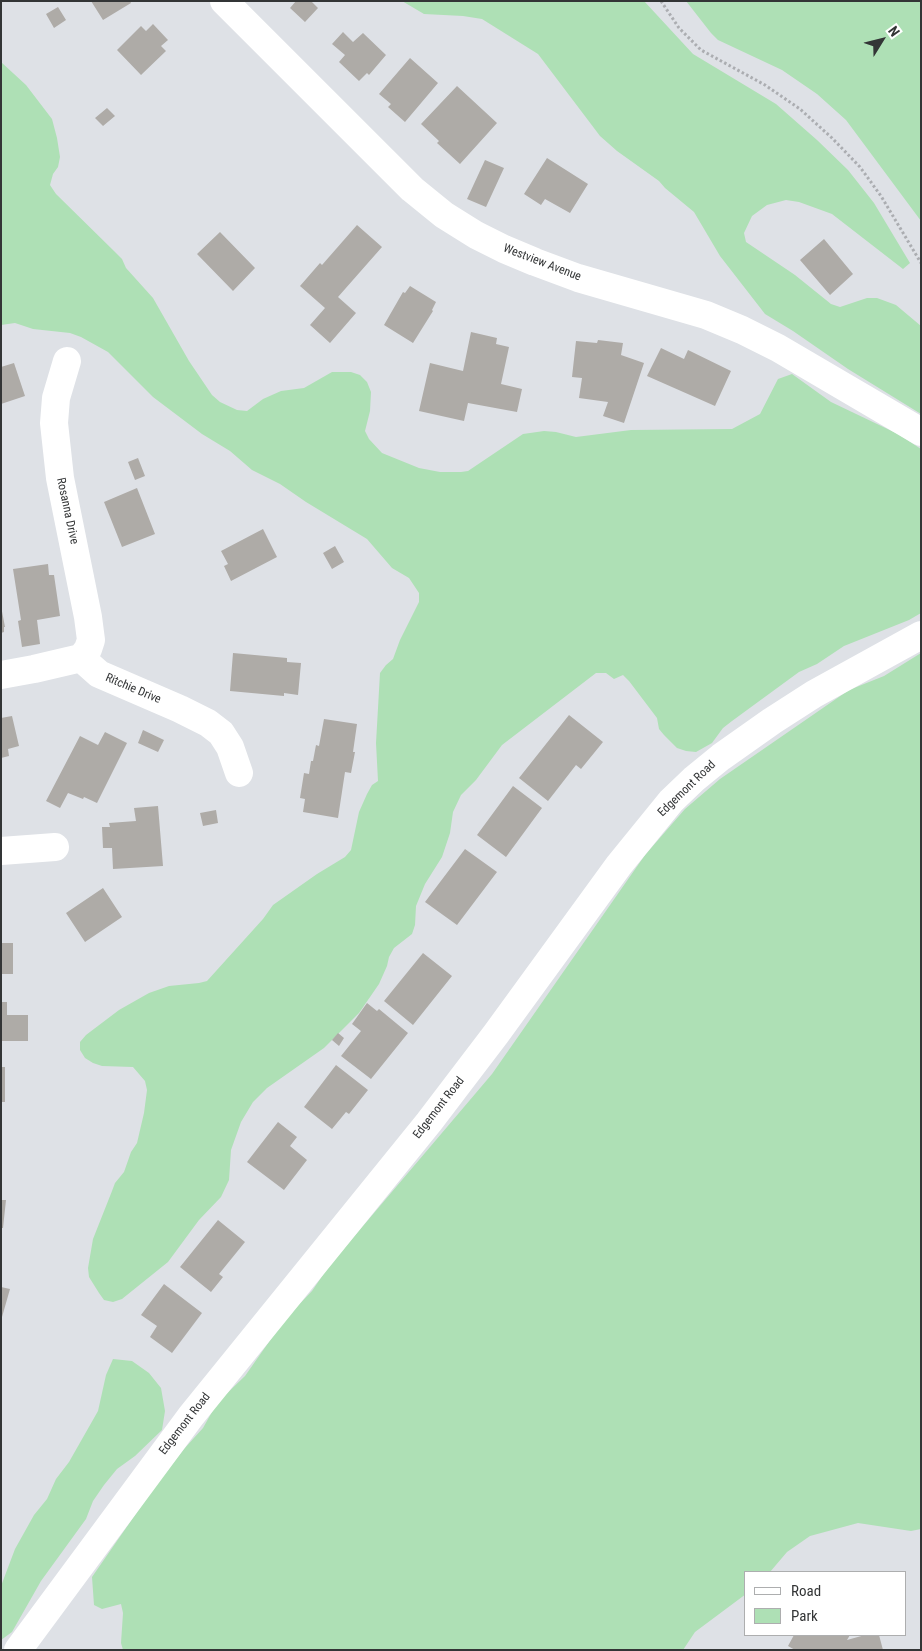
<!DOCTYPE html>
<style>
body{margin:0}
#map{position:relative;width:922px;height:1651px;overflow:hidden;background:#dee1e6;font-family:"Roboto Condensed",sans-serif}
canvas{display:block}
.frame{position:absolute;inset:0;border:2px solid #333536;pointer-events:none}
.legend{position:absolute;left:744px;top:1571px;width:162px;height:65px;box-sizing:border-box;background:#fff;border:1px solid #adaeaf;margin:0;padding:6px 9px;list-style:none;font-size:15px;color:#333536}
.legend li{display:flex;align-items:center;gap:10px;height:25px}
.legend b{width:25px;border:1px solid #adaeaf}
.north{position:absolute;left:857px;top:15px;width:50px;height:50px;-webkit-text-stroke:4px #fff;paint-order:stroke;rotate:54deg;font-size:14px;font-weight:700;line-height:20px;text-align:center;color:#333536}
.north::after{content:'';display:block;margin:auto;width:18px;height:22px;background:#333536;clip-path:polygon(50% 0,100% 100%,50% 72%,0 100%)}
</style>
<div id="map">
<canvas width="922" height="1651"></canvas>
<div class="frame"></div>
<ul class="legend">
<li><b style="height:6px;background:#fff"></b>Road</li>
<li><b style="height:14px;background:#aee0b5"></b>Park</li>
</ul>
<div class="north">N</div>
</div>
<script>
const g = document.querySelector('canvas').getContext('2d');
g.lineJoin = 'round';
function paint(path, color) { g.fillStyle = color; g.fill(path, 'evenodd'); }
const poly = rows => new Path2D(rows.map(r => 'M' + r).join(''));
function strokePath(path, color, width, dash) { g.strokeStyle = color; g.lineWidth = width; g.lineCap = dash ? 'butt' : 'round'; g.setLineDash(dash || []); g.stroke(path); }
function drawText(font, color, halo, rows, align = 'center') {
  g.font = font + ' "Roboto Condensed",sans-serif'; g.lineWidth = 5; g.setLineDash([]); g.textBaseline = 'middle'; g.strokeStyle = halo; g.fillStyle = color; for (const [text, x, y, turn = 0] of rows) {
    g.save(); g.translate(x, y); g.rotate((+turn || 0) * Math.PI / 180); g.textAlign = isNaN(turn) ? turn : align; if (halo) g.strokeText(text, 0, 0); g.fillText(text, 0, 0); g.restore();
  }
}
paint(poly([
 [402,1,644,1,693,54,776,104,817,140,848,170,874,203,910,263,903,269,832,214,799,202,786,200,767,205,752,216,744,233,746,242,795,275,831,304,840,307,867,298,877,298,896,305,921,326,921,414,848,369,793,331,765,314,720,256,694,212,665,188,659,181,617,151,600,136,538,54,482,19,463,16,424,14],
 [686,1,921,1,921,221,846,120,817,94,782,70,718,40,711,33],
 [1,62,26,85,52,119,57,138,60,157,58,167,53,174,50,185,56,194,114,251,122,259,126,268,153,298,189,361,212,395,220,402,237,410,247,411,263,399,281,391,304,388,332,372,351,372,360,375,367,382,371,392,370,411,365,431,369,439,382,453,419,468,440,472,461,472,468,471,523,434,544,431,556,432,576,437,631,430,732,429,760,414,778,379,792,374,831,402,898,434,921,449,921,613,909,620,844,646,817,664,799,672,732,721,723,728,712,743,696,752,686,751,677,748,664,735,659,729,657,718,629,681,623,675,614,679,606,673,596,673,502,745,476,780,461,795,453,812,450,833,442,857,425,884,416,906,415,925,412,934,394,948,389,957,387,966,379,984,359,1013,324,1048,267,1088,253,1102,241,1122,231,1150,229,1180,221,1197,199,1220,168,1262,122,1299,113,1302,104,1300,99,1293,89,1277,88,1268,93,1239,112,1191,115,1183,124,1172,131,1152,137,1143,144,1113,147,1090,145,1081,133,1067,102,1066,93,1063,85,1058,80,1050,80,1042,86,1035,119,1010,149,993,169,986,199,983,207,981,263,919,273,905,317,874,345,857,351,850,359,812,367,794,372,785,378,781,376,743,380,673,386,665,393,659,400,640,419,602,419,593,409,578,392,568,367,539,306,502,280,484,252,470,230,451,202,434,153,397,108,352,81,337,70,333,33,329,15,323,1,325],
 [921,653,921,1529,911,1531,858,1523,810,1536,787,1552,770,1572,746,1572,746,1594,695,1632,683,1650,123,1650,121,1643,123,1613,121,1604,102,1609,94,1605,92,1577,153,1489,184,1449,203,1428,217,1403,245,1376,285,1319,312,1291,329,1266,492,1074,645,855,685,809,720,779,849,690,884,676],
 [113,1359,132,1361,149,1373,161,1388,165,1411,162,1430,135,1456,117,1469,104,1485,93,1501,86,1519,41,1581,12,1632,1,1640,1,1586,15,1549,34,1515,47,1499,56,1479,69,1462,98,1411,106,1375]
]), '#aee0b5');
paint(poly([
 [91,1,130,1,131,3,103,20],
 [296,1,311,1,318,8,305,22,290,8],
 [58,7,66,20,54,28,46,14],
 [153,24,168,40,161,46,166,51,141,75,117,50,141,26,146,31],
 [343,32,353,42,363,33,386,55,369,75,367,73,359,81,339,62,345,55,332,44],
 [410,58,438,83,405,122,388,107,391,104,379,94],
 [457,86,497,123,460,164,437,143,439,141,421,124],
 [107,108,115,116,103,126,95,118],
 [547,158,588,184,570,213,545,199,541,205,524,194],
 [485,160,504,168,486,207,467,199],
 [357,225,382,247,338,297,356,313,330,343,310,325,325,308,300,286,320,263,322,265],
 [220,232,255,268,233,291,197,254],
 [824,239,853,274,830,295,800,260],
 [410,286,436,302,432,310,433,311,413,343,384,325,403,292,405,293],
 [471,332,497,338,496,344,509,347,501,384,522,389,517,412,468,403,464,421,419,411,430,363,463,371],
 [598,340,623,343,621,355,644,363,624,423,603,416,608,402,579,398,582,378,572,377,576,341,597,343],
 [661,348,684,359,688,350,731,371,715,406,647,376],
 [14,363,25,396,1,404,1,367],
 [138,458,145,476,135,480,128,462],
 [137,488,155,534,122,547,104,502],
 [263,529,277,557,231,581,224,566,228,564,221,551],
 [335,546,344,562,332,569,323,553],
 [48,564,49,575,54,575,60,616,37,620,40,644,22,647,18,621,21,620,13,569],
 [1,606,5,627,4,627,4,632,1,633],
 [233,653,287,658,287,662,301,663,298,695,284,693,284,696,230,691],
 [569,715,603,742,581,769,576,765,548,801,519,778],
 [12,716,19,746,8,749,9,756,1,758,1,718],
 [324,719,357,724,353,752,355,752,351,773,345,772,338,818,303,812,305,799,300,798,304,773,309,774,311,761,313,761,316,745,319,746],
 [143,730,164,740,158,752,138,743],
 [105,732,127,743,97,803,84,797,83,799,68,793,60,808,46,801,80,736,98,745],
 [513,786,542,808,506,857,477,835],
 [158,806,163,866,113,869,112,848,103,848,102,827,110,827,109,823,136,821,134,808],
 [216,810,218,823,203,826,200,813],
 [465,849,497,872,457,925,425,902],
 [103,888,122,917,85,942,66,913],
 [1,943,13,943,13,974,1,974],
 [423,953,452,976,413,1025,384,1001],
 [1,1002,7,1002,7,1015,28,1015,28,1041,1,1041],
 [367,1003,377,1011,379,1009,408,1033,371,1079,341,1056,361,1031,352,1024],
 [338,1033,344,1038,339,1046,332,1040],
 [336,1065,368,1090,349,1114,346,1112,332,1129,304,1107],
 [1,1067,5,1067,5,1102,1,1102],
 [278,1122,297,1137,290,1146,307,1160,284,1190,247,1162],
 [1,1200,6,1200,3,1228,1,1228],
 [218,1220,245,1242,219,1274,223,1277,211,1292,180,1267],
 [164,1284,202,1313,172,1353,150,1337,157,1326,141,1315],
 [1,1287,10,1289,2,1317,1,1316],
 [794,1635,850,1635,847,1640,865,1635,879,1635,883,1650,795,1650,788,1646]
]), '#aeaba7');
strokePath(poly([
 [661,1,679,28,701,50,765,85,800,109,832,138,860,167,881,196,921,263]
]), '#abadb1', 3, [2.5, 2.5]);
strokePath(poly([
 [224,1,412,189,444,215,476,235,504,249,535,262,578,278,706,315,742,330,778,348,921,432],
 [67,361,56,398,54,423,60,478,88,617,91,640,88,649,81,658],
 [81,658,99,674,180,709,208,723,221,733,230,747,239,773],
 [1,675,34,669,81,658],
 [1,851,55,847],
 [18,1650,191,1416,429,1122,496,1034,619,865,671,801,694,779,721,757,772,721,814,694,921,635]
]), '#fff', 28);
drawText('12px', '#333536', '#fff', [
 ["Westview Avenue",542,263,21],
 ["Rosanna Drive",67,511,78],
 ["Ritchie Drive",133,689,23],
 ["Edgemont Road",687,789,-44],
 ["Edgemont Road",439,1108,-52],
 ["Edgemont Road",185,1424,-52]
]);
</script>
